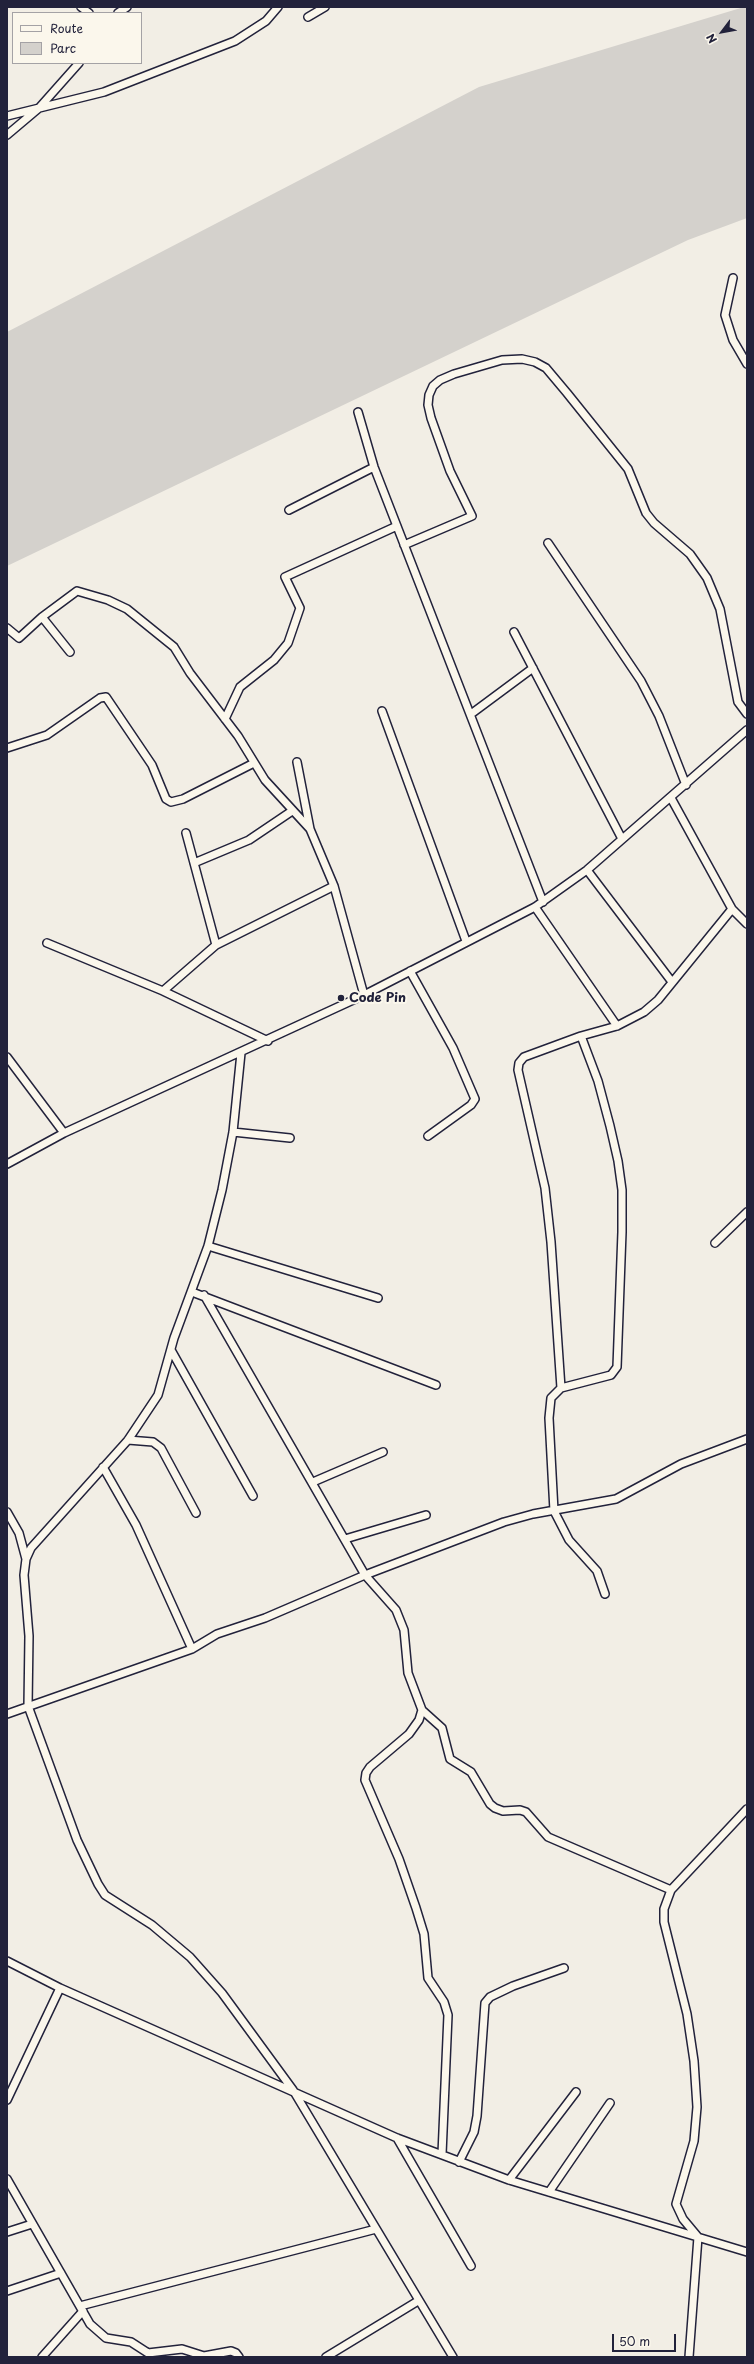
<!DOCTYPE html>
<style>
body{margin:0}
#map{position:relative;width:754px;height:2364px;overflow:hidden;background:#f2eee5;font-family:"Playpen Sans",sans-serif}
canvas{display:block}
.frame{position:absolute;inset:0;border:8px solid #22223b;pointer-events:none}
.legend{position:absolute;left:12px;top:12px;width:130px;height:52px;box-sizing:border-box;background:#fbf7ec;border:1px solid #a4a2a5;margin:0;padding:5px 7px;list-style:none;font-size:12px;color:#22223b}
.legend li{display:flex;align-items:center;gap:8px;height:20px}
.legend b{width:20px;border:1px solid #a4a2a5}
.north{position:absolute;left:702px;top:12px;width:40px;height:40px;-webkit-text-stroke:3px #fbf7ec;paint-order:stroke;rotate:238deg;font-size:11px;font-weight:700;line-height:16px;text-align:center;color:#22223b}
.north::after{content:'';display:block;margin:auto;width:14px;height:18px;background:#22223b;clip-path:polygon(50% 0,100% 100%,50% 72%,0 100%)}
.scale{position:absolute;left:612px;top:2334px;width:64px;height:18px;box-sizing:border-box;border:2px solid #22223b;border-top:0;padding-left:5px;font-size:12px;line-height:14px;white-space:nowrap;color:#22223b;-webkit-text-stroke:3px #fbf7ec;paint-order:stroke}
</style>
<div id="map">
<canvas width="754" height="2364"></canvas>
<div class="frame"></div>
<ul class="legend">
<li><b style="height:5px;background:#fbf7ec"></b>Route</li>
<li><b style="height:11px;background:#d4d1cc"></b>Parc</li>
</ul>
<div class="north">N</div>
<div class="scale">50 m</div>
</div>
<script>
const g = document.querySelector('canvas').getContext('2d');
g.lineJoin = 'round';
function paint(path, color) { g.fillStyle = color; g.fill(path, 'evenodd'); }
const poly = rows => new Path2D(rows.map(r => 'M' + r).join(''));
function strokePath(path, color, width, dash) { g.strokeStyle = color; g.lineWidth = width; g.lineCap = dash ? 'butt' : 'round'; g.setLineDash(dash || []); g.stroke(path); }
function drawText(font, color, halo, rows, align = 'center') {
  g.font = font + ' "Playpen Sans",sans-serif'; g.lineWidth = 4; g.setLineDash([]); g.textBaseline = 'middle'; g.strokeStyle = halo; g.fillStyle = color; for (const [text, x, y, turn = 0] of rows) {
    g.save(); g.translate(x, y); g.rotate((+turn || 0) * Math.PI / 180); g.textAlign = isNaN(turn) ? turn : align; if (halo) g.strokeText(text, 0, 0); g.fillText(text, 0, 0); g.restore();
  }
}
paint(poly([
 [744,7,747,7,747,218,688,240,7,566,7,332,479,87]
]), '#d4d1cc');
const minor = poly([
 [81,7,89,13],
 [118,13,127,7],
 [308,17,325,7],
 [7,116,104,92,235,41,266,21,278,7],
 [7,135,39,108,79,63],
 [733,278,725,315,733,340,747,364],
 [358,412,374,467,543,902],
 [289,510,374,467],
 [548,543,641,681,659,716,686,785],
 [404,545,472,516,450,471,431,418,428,405,429,395,433,386,440,380,454,374,502,360,522,359,535,362,546,368,567,393,628,469,646,513,654,523,690,554,707,578,720,609,738,702,747,714],
 [42,617,77,591,108,600,127,609,174,647,190,673,238,736,265,780,310,829],
 [7,628,19,638,42,617,70,652],
 [514,632,622,839],
 [382,711,466,941],
 [471,714,533,668],
 [225,719,240,687,274,660,288,643,300,608,285,577,397,526],
 [7,748,47,735,100,698,106,697,152,765,166,799,171,802,183,799,254,763],
 [297,762,310,829,334,886,364,995],
 [671,798,732,909,747,924],
 [186,833,216,945],
 [194,863,249,840,292,811],
 [587,870,672,982],
 [535,907,617,1026],
 [47,943,163,991,268,1041],
 [410,971,453,1048,475,1099,471,1105,428,1136],
 [163,991,216,945,334,886],
 [581,1036,598,1081,610,1126,618,1161,622,1190,622,1232,617,1367,611,1375,561,1388,551,1398,549,1418,554,1511,569,1540,597,1571,605,1594],
 [241,1053,233,1132,222,1190,208,1246,174,1338,158,1395,128,1440,31,1548,26,1559,24,1575,29,1636,28,1706,77,1840,98,1884,105,1895,152,1925,190,1957,222,1993,293,2090,453,2357],
 [7,1057,64,1133],
 [233,1132,290,1138],
 [7,1164,64,1133,364,995,535,907,587,870,747,730],
 [715,1243,747,1212],
 [208,1246,378,1298],
 [192,1292,436,1385],
 [204,1295,365,1575,396,1610,404,1630,408,1673,422,1710,442,1728,450,1759,471,1772,490,1804,495,1808,503,1811,520,1810,526,1812,548,1837,671,1890],
 [171,1350,253,1496],
 [561,1388,551,1242,545,1188,518,1070,519,1063,524,1057,581,1036,617,1026,644,1012,658,1000,732,909],
 [128,1440,153,1442,161,1448,196,1513],
 [103,1467,136,1525,192,1649],
 [313,1482,383,1452],
 [7,1512,19,1533,26,1559],
 [345,1539,426,1515],
 [422,1710,419,1720,409,1734,370,1767,366,1773,365,1780,399,1859,416,1908,424,1934,428,1978,444,2002,448,2015,442,2154],
 [7,1714,192,1649,217,1634,265,1618,365,1575,504,1522,533,1514,616,1499,681,1464,747,1439],
 [7,1961,60,1988,397,2138,509,2180,747,2252],
 [7,2100,60,1988],
 [397,2138,471,2266],
 [459,2162,474,2132,477,2116,485,2003,490,1997,513,1986,564,1968],
 [7,2179,90,2324,106,2338,131,2342,148,2353,182,2349,204,2356,231,2351,236,2353,239,2357],
 [509,2180,576,2092],
 [549,2192,610,2103],
 [7,2232,32,2224],
 [7,2291,61,2273],
 [80,2306,376,2229],
 [42,2357,83,2311],
 [326,2357,418,2301],
 [689,2357,698,2237,683,2219,676,2204,694,2141,697,2107,694,2061,687,2014,664,1922,664,1909,671,1890,747,1809]
]);
strokePath(minor, '#22223b', 10);
strokePath(minor, '#fbf7ec', 7);
for (const [x, y, r, color] of [
 [341,998,4,"#22223b"]
]) { const dot = new Path2D(); dot.arc(x, y, r, 0, 2 * Math.PI); g.fillStyle = color; g.fill(dot); strokePath(dot, '#fbf7ec', 1.5); }
drawText('bold 13px', '#22223b', '#fbf7ec', [
 ["Code Pin",349,998]
], 'left');
</script>
